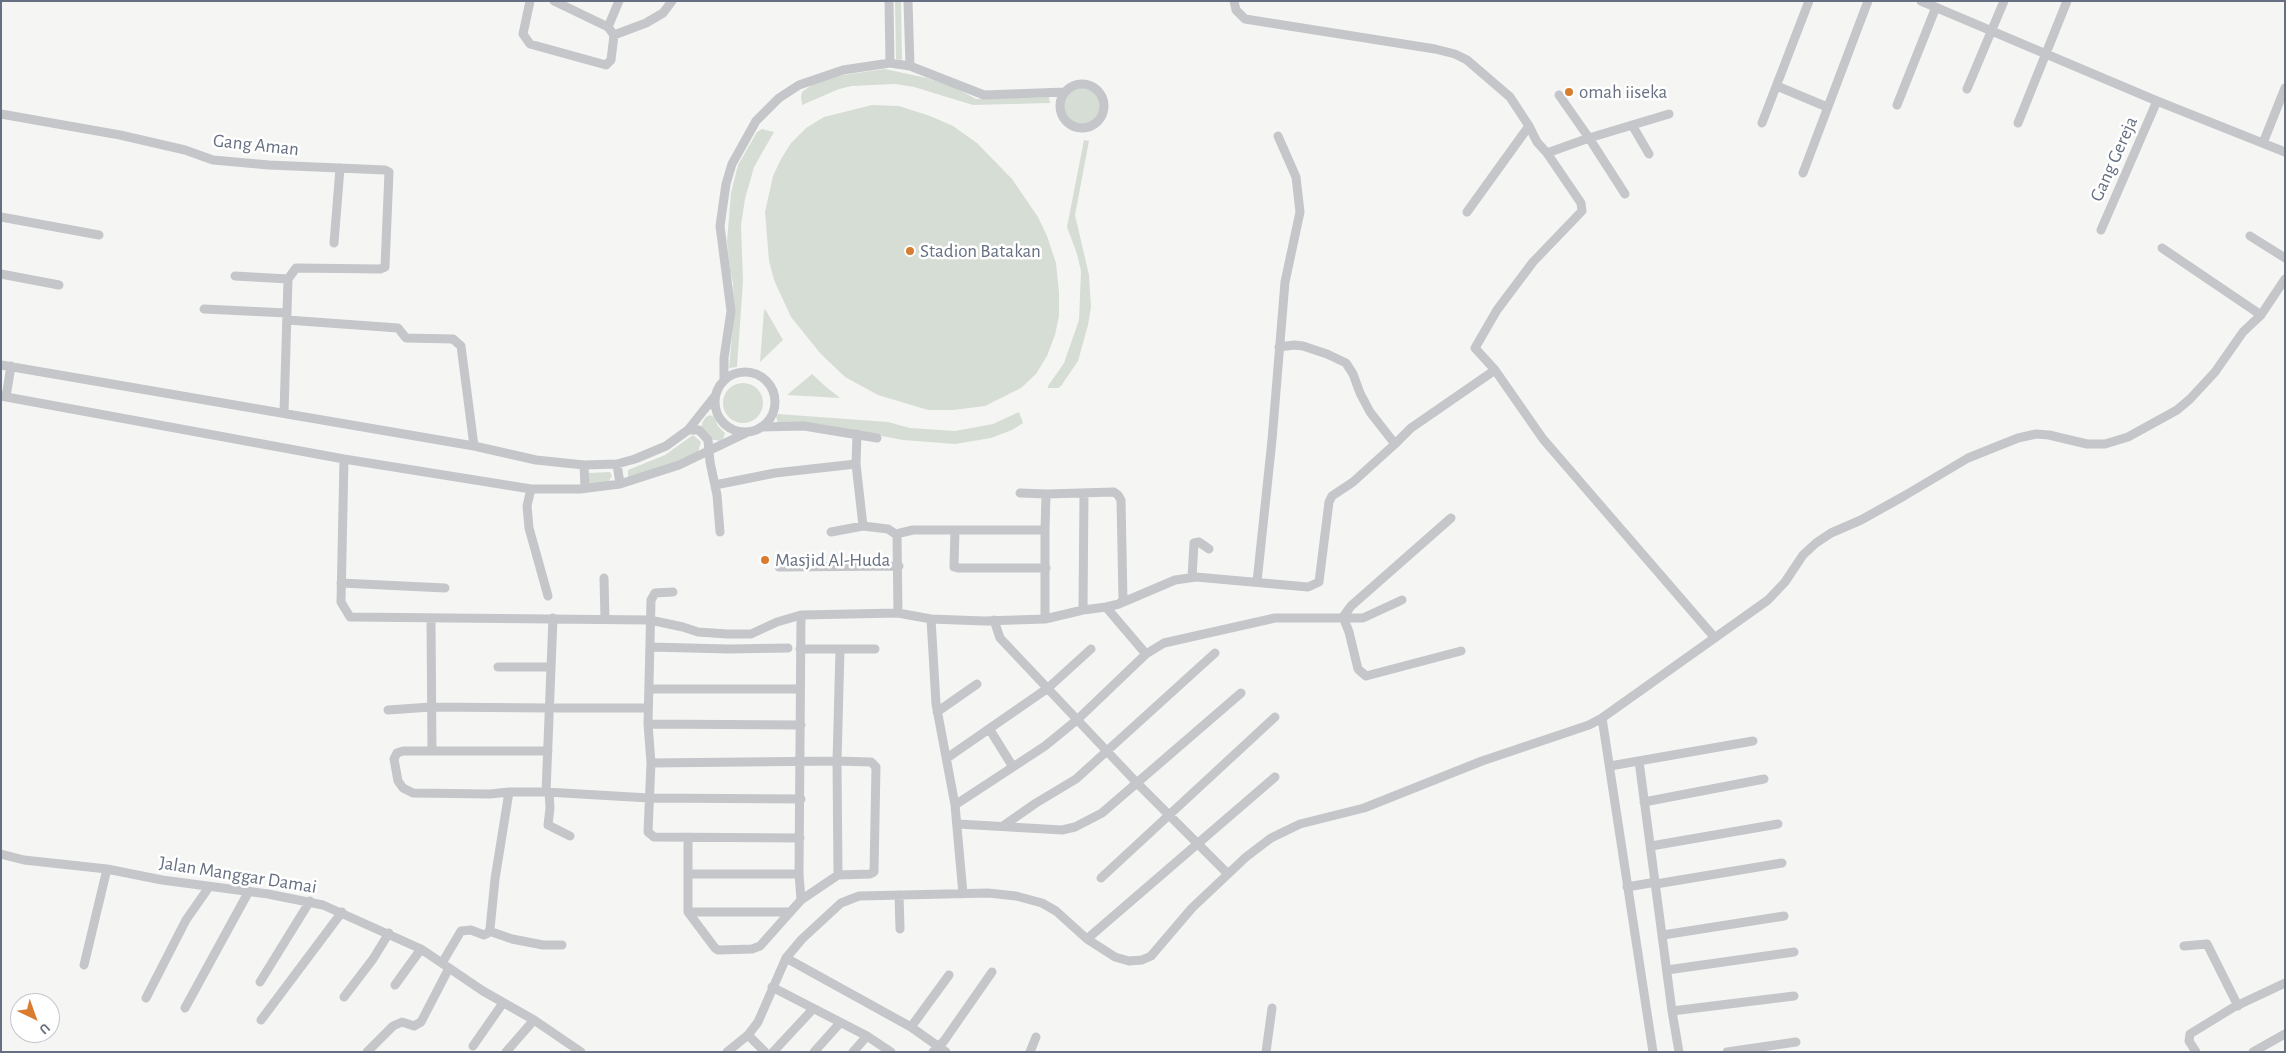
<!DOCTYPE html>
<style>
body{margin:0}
#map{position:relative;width:2286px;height:1053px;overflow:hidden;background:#f5f6f3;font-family:"Alegreya Sans",sans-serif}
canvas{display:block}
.frame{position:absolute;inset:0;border:2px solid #677082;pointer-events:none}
.north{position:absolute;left:10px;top:993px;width:50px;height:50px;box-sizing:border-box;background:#fff;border:1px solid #c2c6cd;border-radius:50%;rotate:138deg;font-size:14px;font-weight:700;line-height:20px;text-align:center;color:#677082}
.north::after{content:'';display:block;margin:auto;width:18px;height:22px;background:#d87d30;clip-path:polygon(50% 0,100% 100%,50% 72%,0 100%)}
</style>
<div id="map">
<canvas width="2286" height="1053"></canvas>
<div class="frame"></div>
<div class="north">U</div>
</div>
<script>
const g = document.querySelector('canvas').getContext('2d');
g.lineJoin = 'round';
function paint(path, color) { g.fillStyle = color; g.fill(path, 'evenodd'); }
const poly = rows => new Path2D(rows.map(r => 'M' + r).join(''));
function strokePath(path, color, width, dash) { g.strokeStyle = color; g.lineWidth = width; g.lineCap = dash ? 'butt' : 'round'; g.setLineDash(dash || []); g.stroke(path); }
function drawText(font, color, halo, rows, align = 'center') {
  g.font = font + ' "Alegreya Sans",sans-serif'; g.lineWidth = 5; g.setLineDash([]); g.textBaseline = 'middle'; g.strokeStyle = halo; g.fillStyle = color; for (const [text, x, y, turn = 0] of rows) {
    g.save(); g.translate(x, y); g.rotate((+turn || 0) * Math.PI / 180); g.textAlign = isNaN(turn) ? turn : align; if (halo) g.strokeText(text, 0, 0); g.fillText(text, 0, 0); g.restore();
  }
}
paint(poly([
 [895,1,901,1,902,60,896,59],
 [885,69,927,78,956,88,976,99,1049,97,1050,103,973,105,914,87,895,84,852,86,839,89,802,105,801,97,802,92,816,82,843,75],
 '1062 105a20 20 0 1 1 40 0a20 20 0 1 1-40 0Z',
 [872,105,899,106,930,116,953,126,977,143,1012,179,1038,217,1047,236,1056,263,1059,292,1059,316,1055,335,1047,356,1036,374,1021,388,985,406,953,410,928,410,878,395,845,377,820,353,791,317,774,280,769,261,765,212,773,176,781,159,791,143,806,128,824,117],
 [762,129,774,132,754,167,745,199,741,225,743,281,737,367,729,368,734,315,733,283,730,271,727,241,731,193,738,165,757,132],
 [1084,140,1089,141,1075,215,1089,275,1091,307,1088,325,1078,361,1061,386,1058,388,1048,388,1048,386,1064,363,1079,320,1081,271,1077,254,1067,227],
 [765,309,783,340,760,362,764,311],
 [812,374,825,386,840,398,787,395],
 '723 403a20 20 0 1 1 40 0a20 20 0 1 1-40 0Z',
 [1019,412,1023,423,1012,430,991,438,955,444,903,440,818,424,778,424,776,416,778,414,888,422,910,428,955,431,993,424],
 [710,415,714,417,718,426,725,433,723,439,720,441,710,439,702,429,702,423,706,417],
 [693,435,701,442,698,452,670,464,630,478,628,477,628,470,665,455],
 [610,472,612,476,608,482,588,485,587,475,589,473]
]), '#d6ddd4');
strokePath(poly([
 [530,1,523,34,530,44,606,65,611,60,614,35,608,27,619,1],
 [554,1,608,27],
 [889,1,890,63],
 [908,1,910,66],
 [1234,1,1236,10,1245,19,1435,49,1455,54,1467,60,1510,97,1529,126,1467,212],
 [1921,1,2157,101,2285,152],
 [614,35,646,23,663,13,672,1],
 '1060 106a22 22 0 1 1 44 0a22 22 0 1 1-44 0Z',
 [1777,86,1827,107],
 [1967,89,2004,1],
 [1559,95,1589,138,1625,194],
 [1897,105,1936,7],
 [1,114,120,135,185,150,213,160,269,165,385,170,389,172,385,267,380,269,296,268,288,279,284,413],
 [1762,123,1809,1],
 [2018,123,2067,1],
 [1632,125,1649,154],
 [1529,126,1537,142,1547,153,1589,138,1669,114],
 [2263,143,2285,88],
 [1803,173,1868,1],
 [1,217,99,235],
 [2101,230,2157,101],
 [2250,236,2285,258],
 [334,243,340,168],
 [2162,248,2261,315],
 [1,274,59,285],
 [235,276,288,279],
 [204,309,287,313],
 [287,320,398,328,406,338,453,339,461,346,474,446],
 [1,365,474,446,536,460,584,465,617,464,635,459,666,446,688,430,715,396],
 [1495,370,1543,439,1715,638],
 '715 402a30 30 0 1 1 60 0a30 30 0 1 1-60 0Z',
 [724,380,724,358,731,311,720,226,726,184,732,164,756,121,779,98,799,85,843,70,890,63,910,66,984,95,1065,92],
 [1,396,344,459,531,489,580,489,620,484,679,465,748,432],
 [6,397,11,366],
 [761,427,804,426,877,438],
 [688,430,699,430,708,440,710,462,717,495,720,532],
 [857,434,856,464,863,526],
 [1395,444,1411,428,1495,370,1475,348,1497,310,1533,262,1582,211,1581,203,1547,153],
 [344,459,341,602,350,617,650,620,683,627,698,632,727,634,751,634,777,622,801,615,898,613,931,619,984,621,1045,619,1083,610,1084,493],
 [617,464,620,484],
 [584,465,585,488],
 [715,485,775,473,856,464],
 [531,489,527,506,529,528,548,596],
 [1020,493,1046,494],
 [955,530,954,567,958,568,1046,568],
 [831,532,863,526,888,529,897,535],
 [779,567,899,566],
 [1192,577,1194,543,1199,542,1209,549],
 [604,578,605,619],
 [1257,582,1272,440,1285,282,1300,212,1296,177,1278,136],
 [341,583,445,588],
 [673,592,655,593,651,600,648,724,651,763,648,832,654,837,800,838],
 [1121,603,1175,580,1196,577,1308,587,1319,582,1329,502,1332,496,1353,482,1395,444,1370,412,1360,393,1353,374,1346,363,1327,354,1303,346,1294,345,1279,347],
 [1106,607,1146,654],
 [898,613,897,535,900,533,913,530,1045,530,1046,494,1114,492,1118,495,1121,500,1123,600,1119,604,1106,607,1083,610],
 [801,615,799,874,801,900],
 [1343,617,1349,632,1358,669,1366,676,1461,651],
 [1343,617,1351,606,1451,518],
 [931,619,936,704,955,805,963,894],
 [1045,619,1045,530],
 [431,620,432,751],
 [994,620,1000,638,1137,783,1228,874],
 [650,647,728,649,788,648],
 [800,649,875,649],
 [498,667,551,667],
 [649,689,800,689],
 [556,708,648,708],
 [388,710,431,707,550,708],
 [937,712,977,684],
 [1602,718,1653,1052],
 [648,724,801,725],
 [990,730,1013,767],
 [947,758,1048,688,1091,649],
 [1639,761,1672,1011,1679,1052],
 [651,763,837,761,871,762,876,767,874,872,870,874,838,875,801,900,760,946,752,949,718,950,715,948,688,912,688,837],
 [1610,766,1753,741],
 [509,792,490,794,413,793,403,788,398,781,394,759,397,753,403,751,548,751],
 [546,792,649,798,801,799],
 [549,792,550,808,548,825,570,836],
 [1644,802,1764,779],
 [955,805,1045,746,1078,719,1146,654,1164,643,1275,618,1363,618,1402,600],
 [958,824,1062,830,1075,827,1102,813,1241,693],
 [1003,826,1036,803,1076,779,1215,653],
 [1651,846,1778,824],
 [1,854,24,860,107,869,162,880,268,894,323,905,421,949,483,991,534,1020,581,1052],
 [688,874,799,874],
 [838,875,837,761,840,650],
 [1101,878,1275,717],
 [1656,884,1782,863],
 [1627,887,1656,882],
 [899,895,900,929],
 [688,912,789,912],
 [489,931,512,939,543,945,562,945],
 [1663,935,1784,916],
 [1087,939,1275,777],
 [2184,946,2207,944,2238,1006],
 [786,958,911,1027,946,1052],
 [442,963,461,931,471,930,484,935,488,933,490,929,495,879,509,792,546,792,553,618],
 [84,965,107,869],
 [1667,970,1794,952],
 [260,982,310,901],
 [395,985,421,949],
 [772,987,867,1036,891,1052],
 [344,997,373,959,389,933],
 [146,998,186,920,209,887],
 [185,1008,249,891],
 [1672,1011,1794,996],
 [261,1020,342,912],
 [911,1027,949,975],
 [748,1035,765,1052],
 [473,1046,503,1003],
 [367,1052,393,1026,402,1022,414,1026,421,1022,449,968],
 [506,1052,534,1020],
 [727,1052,748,1035,758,1022,786,958,802,939,841,903,859,896,988,893,1016,896,1042,903,1056,911,1087,939,1115,957,1129,961,1142,960,1151,956,1192,908,1246,857,1271,838,1300,824,1364,808,1482,761,1589,725,1602,718,1768,600,1785,582,1803,555,1816,543,1831,533,1861,520,1904,496,1968,458,2018,438,2036,434,2049,435,2087,444,2105,444,2128,437,2177,410,2190,399,2215,372,2243,332,2261,315,2285,279],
 [773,1052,813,1009],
 [814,1052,840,1023],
 [853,1052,867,1036],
 [933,1052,944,1041,992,972],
 [1030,1052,1036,1037],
 [1266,1052,1272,1008],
 [1727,1052,1796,1042],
 [2196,1052,2189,1041,2190,1034,2234,1007,2285,983],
 [2253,1052,2285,1034]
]), '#c4c6ca', 9);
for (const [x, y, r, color] of [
 [1569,92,5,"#d87d30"],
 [910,251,5,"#d87d30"],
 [765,560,5,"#d87d30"]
]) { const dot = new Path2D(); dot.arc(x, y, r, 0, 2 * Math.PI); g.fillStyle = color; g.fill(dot); strokePath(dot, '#fff', 2); }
drawText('19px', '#677082', '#fff', [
 ["omah iiseka",1579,92],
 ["Stadion Batakan",920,251],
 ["Masjid Al-Huda",775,560]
], 'left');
drawText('19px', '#677082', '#fff', [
 ["Gang Aman",256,145,6],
 ["Gang Gereja",2114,159,-66],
 ["Jalan Manggar Damai",238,875,9]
]);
</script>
